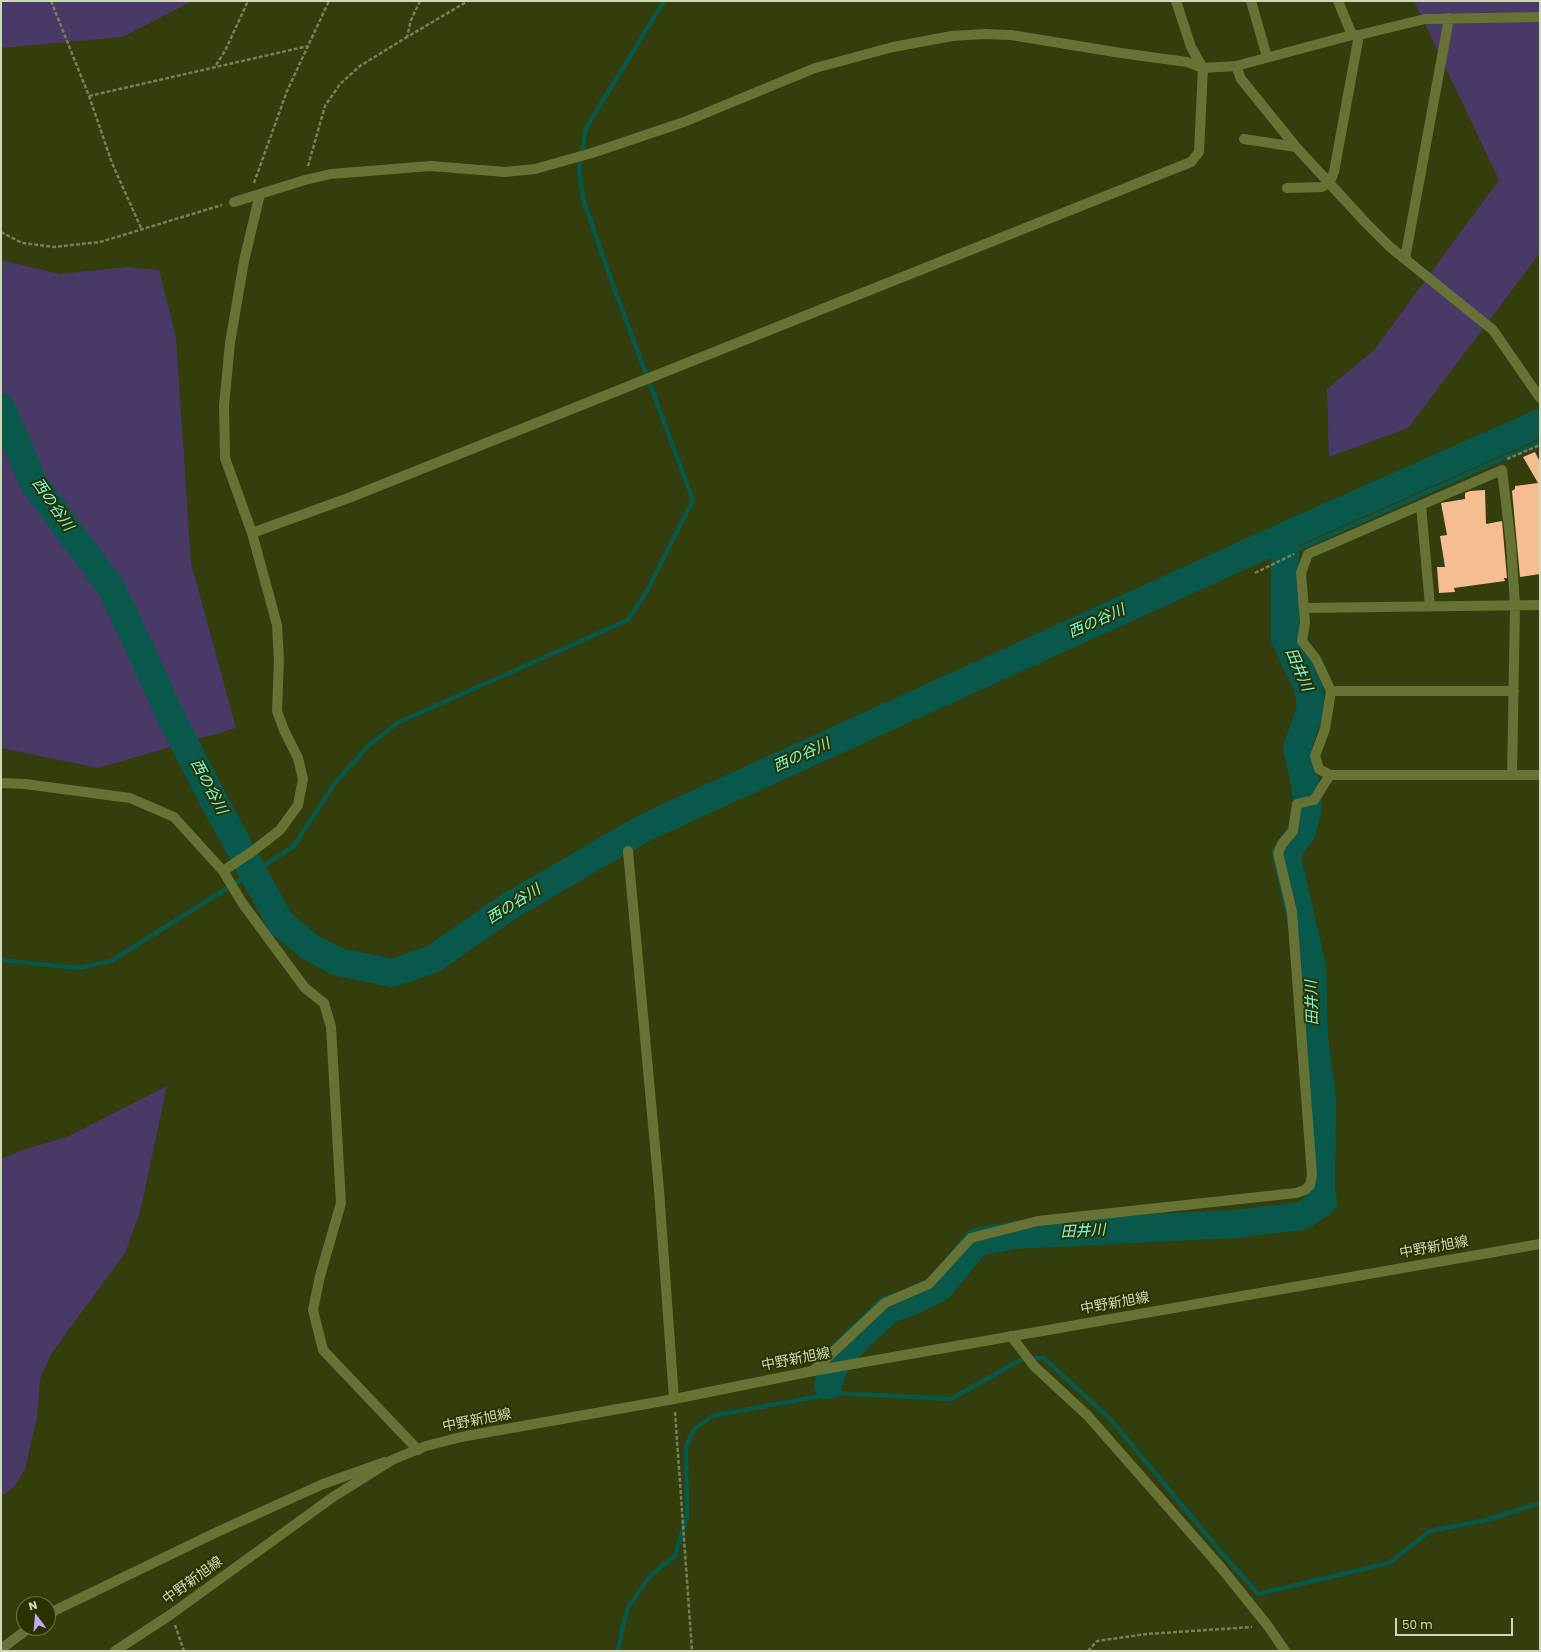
<!DOCTYPE html>
<meta charset="utf-8">
<style>
body{margin:0}
#map{position:relative;width:1541px;height:1652px;overflow:hidden;background:#343d0c;font-family:Poppins,sans-serif}
canvas{display:block}
.frame{position:absolute;inset:0;border:2px solid #cfd8b8;pointer-events:none}
.north{position:absolute;left:16px;top:1596px;width:40px;height:40px;box-sizing:border-box;background:#2a3300;border:1px solid #6c754a;border-radius:50%;rotate:344deg;font-size:11px;font-weight:700;line-height:16px;text-align:center;color:#cfd8b8}
.north::after{content:'';display:block;margin:auto;width:14px;height:18px;background:#c1a8f3;clip-path:polygon(50% 0,100% 100%,50% 72%,0 100%)}
.scale{position:absolute;left:1395px;top:1618px;width:118px;height:18px;box-sizing:border-box;border:2px solid #cfd8b8;border-top:0;padding-left:5px;font-size:12px;line-height:14px;white-space:nowrap;color:#cfd8b8;-webkit-text-stroke:3px #2a3300;paint-order:stroke}
</style>
<div id="map">
<canvas width="1541" height="1652"></canvas>
<div class="frame"></div>
<div class="north">N</div>
<div class="scale">50 m</div>
</div>
<script>
const g = document.querySelector('canvas').getContext('2d');
g.lineJoin = 'round';
function paint(path, color) { g.fillStyle = color; g.fill(path, 'evenodd'); }
const poly = rows => new Path2D(rows.map(r => 'M' + r).join(''));
function strokePath(path, color, width, dash) { g.strokeStyle = color; g.lineWidth = width; g.lineCap = dash ? 'butt' : 'round'; g.setLineDash(dash || []); g.stroke(path); }
function drawText(font, color, halo, rows, align = 'center') {
  g.font = font + ' Poppins,"Noto Sans JP",sans-serif'; g.lineWidth = 4; g.setLineDash([]); g.textBaseline = 'middle'; g.strokeStyle = halo; g.fillStyle = color; for (const [text, x, y, turn = 0] of rows) {
    g.save(); g.translate(x, y); g.rotate((+turn || 0) * Math.PI / 180); g.textAlign = isNaN(turn) ? turn : align; if (halo) g.strokeText(text, 0, 0); g.fillText(text, 0, 0); g.restore();
  }
}
paint(poly([
 [1,1,193,1,122,37,1,48],
 [1414,1,1540,1,1540,253,1408,428,1329,457,1327,389,1374,350,1499,180],
 [1,260,60,274,127,267,159,270,176,338,191,563,236,728,98,768,1,748],
 [167,1086,140,1212,125,1253,51,1354,40,1379,37,1417,25,1469,14,1487,1,1497,1,1159,25,1149,65,1138]
]), '#493967');
strokePath(poly([
 [1285,555,1540,442],
 [1,960,78,968,111,961,293,847,335,783,369,745,399,722,628,620,647,591,693,500,613,285,583,199,579,170,586,128,664,1],
 [618,1651,623,1625,628,1607,651,1575,675,1556,687,1516,686,1446,695,1428,713,1416,836,1393,951,1399,1022,1359,1044,1358,1111,1420,1221,1552,1258,1594,1389,1563,1430,1531,1486,1520,1540,1503]
]), '#09584c', 4.5);
strokePath(poly([
 [1,407,33,482,112,589,175,725,214,801,280,922,310,947,338,962,392,973,433,959,511,905,646,827,1285,536,1540,423],
 [828,1385,837,1359,889,1309,908,1303,939,1288,977,1242,1015,1235,1234,1224,1302,1216,1323,1202,1321,1189,1322,1099,1314,1036,1312,966,1286,854,1302,831,1308,808,1305,783,1297,748,1311,708,1309,690,1285,639,1285,536]
]), '#09584c', 28);
paint(poly([
 [1535,452,1540,462,1540,574,1520,577,1512,491,1515,489,1515,486,1538,483,1523,457],
 [1485,490,1486,524,1502,521,1507,578,1504,578,1505,581,1454,588,1455,592,1439,593,1437,567,1445,567,1440,536,1447,535,1441,503,1465,499,1465,493,1470,491]
]), '#f6bd90');
strokePath(poly([
 [51,1,89,96,112,163,141,228],
 [420,1,411,20,407,37,468,1],
 [216,65,225,51,248,1],
 [89,96,308,46],
 [308,166,325,106,340,84,360,66,407,37],
 [254,183,287,91,329,1],
 [1,232,22,243,54,247,100,242,222,205],
 [1507,459,1540,445],
 [1255,573,1294,554],
 [675,1412,692,1651],
 [175,1625,184,1651],
 [1088,1651,1097,1641,1147,1634,1252,1627]
]), '#767f55', 2.5, [4, 2]);
strokePath(poly([
 [1251,1,1267,57],
 [1338,1,1352,35],
 [1236,66,1241,79,1296,147,1366,223,1390,247,1493,330,1540,398],
 [1244,139,1296,147],
 [1287,188,1322,187,1330,182,1334,172,1359,35],
 [234,202,305,180,331,174,431,166,505,172,535,169,592,153,684,122,815,68,893,47,952,36,985,34,1011,35,1121,53,1187,62,1203,68,1236,66,1352,35,1359,35,1425,19,1540,17],
 [1405,259,1449,18],
 [1421,505,1430,606],
 [252,533,351,497,1191,162,1199,152,1203,68,1191,47,1176,1],
 [1304,608,1540,605],
 [1331,691,1514,691],
 [1512,775,1515,605,1511,545,1502,470,1308,554,1301,573,1305,623,1302,641,1316,659,1331,691,1325,729,1315,756,1319,769,1330,775,1540,775],
 [1,783,25,784,130,798,174,817,223,871,243,904,305,988,324,1003,331,1027,341,1203,320,1276,313,1310,323,1350,418,1450],
 [628,851,659,1190,674,1399],
 [223,871,253,851,280,830,298,805,303,779,298,758,284,730,277,711,279,660,277,625,252,533,225,458,224,406,230,343,244,261,260,194],
 [1011,1336,1034,1366,1088,1416,1218,1564,1268,1626,1285,1651],
 [813,1371,885,1303,929,1284,971,1238,1038,1221,1296,1193,1305,1190,1310,1185,1312,1175,1292,912,1278,853,1282,844,1293,831,1297,804,1314,800,1330,775],
 [48,1615,56,1610,217,1532,323,1484,385,1462],
 [1,1649,29,1628]
]), '#667334', 10);
strokePath(poly([
 [115,1651,170,1615,333,1497,392,1460,426,1446,461,1437,674,1399,813,1371,1540,1244]
]), '#667334', 10);
drawText('14px', '#cfd8b8', '#2a3300', [
 ["中野新旭線",1434,1248,-10],
 ["中野新旭線",1115,1304,-10],
 ["中野新旭線",796,1360,-11],
 ["中野新旭線",477,1421,-11],
 ["中野新旭線",193,1581,-36]
]);
drawText('italic 15px', '#79fae1', '#2a3300', [
 ["西の谷川",52,505,55],
 ["西の谷川",1097,622,-24],
 ["田井川",1298,670,67],
 ["西の谷川",802,756,-24],
 ["西の谷川",208,787,62],
 ["西の谷川",514,905,-32],
 ["田井川",1313,1003,-92],
 ["田井川",1083,1232,-3]
]);
</script>
